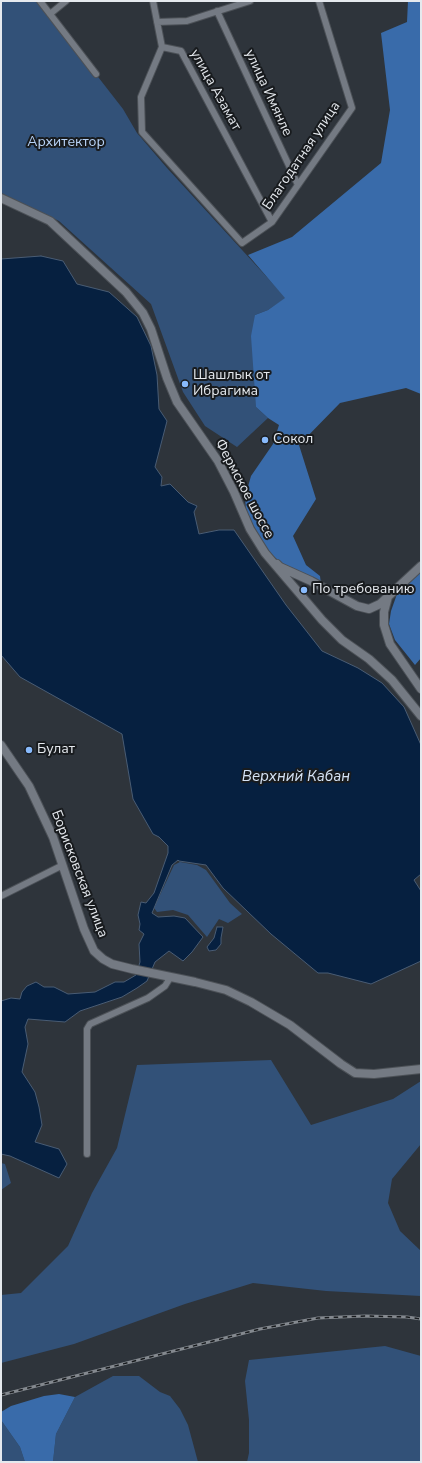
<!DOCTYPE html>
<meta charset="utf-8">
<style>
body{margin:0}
#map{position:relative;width:422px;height:1463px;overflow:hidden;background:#2e343b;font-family:"Nunito Sans",sans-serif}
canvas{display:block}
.frame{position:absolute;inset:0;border:2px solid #e5e9ee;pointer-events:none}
</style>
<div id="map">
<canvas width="422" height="1463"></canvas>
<div class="frame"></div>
</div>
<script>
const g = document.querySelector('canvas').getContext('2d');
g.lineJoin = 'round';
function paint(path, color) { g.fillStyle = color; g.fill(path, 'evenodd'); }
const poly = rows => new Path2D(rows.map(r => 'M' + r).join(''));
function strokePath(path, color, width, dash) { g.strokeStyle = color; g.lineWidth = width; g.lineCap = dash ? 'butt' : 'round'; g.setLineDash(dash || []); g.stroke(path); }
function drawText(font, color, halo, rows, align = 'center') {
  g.font = font + ' "Nunito Sans",sans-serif'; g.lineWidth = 4; g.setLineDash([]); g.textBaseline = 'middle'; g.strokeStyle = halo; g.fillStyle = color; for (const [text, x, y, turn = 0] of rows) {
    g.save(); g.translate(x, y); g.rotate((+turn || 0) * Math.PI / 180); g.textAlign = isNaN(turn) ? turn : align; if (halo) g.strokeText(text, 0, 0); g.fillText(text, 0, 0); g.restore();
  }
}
paint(poly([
 [1,1,39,1,123,109,137,133,167,168,286,298,268,310,255,315,256,407,268,418,237,447,205,426,183,392,151,304,59,221,1,193],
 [180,862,197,865,206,870,230,903,242,914,228,923,219,919,207,937,188,915,173,910,157,912,154,908,174,865],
 [271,1060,311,1125,393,1099,421,1081,421,1144,392,1179,388,1203,400,1231,421,1251,421,1296,326,1291,253,1283,185,1304,74,1344,1,1363,1,1295,21,1293,68,1246,92,1193,117,1148,137,1065],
 [1,1163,5,1164,11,1183,1,1190],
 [385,1346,421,1356,421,1462,247,1462,249,1453,249,1420,245,1381,249,1360],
 [113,1376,139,1376,160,1392,170,1396,180,1409,188,1425,198,1462,53,1462,56,1434,75,1397],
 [1,1420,20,1447,25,1462,1,1462]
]), '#325178');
paint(poly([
 [408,1,421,1,421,394,406,388,340,403,299,445,316,499,293,536,306,565,320,576,321,584,284,565,267,551,253,527,246,511,245,497,251,476,273,444,279,425,268,418,256,407,251,336,255,315,268,310,285,298,248,255,292,237,381,163,390,110,381,33,407,22],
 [421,570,421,658,415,665,395,640,389,624,391,611,397,594],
 [59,1394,75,1397,56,1434,53,1462,25,1462,20,1447,1,1420,1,1412,11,1406,44,1396]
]), '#396baa');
const water = poly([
 [41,256,63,261,77,284,109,292,137,317,151,346,157,375,159,409,167,421,155,467,162,477,161,486,170,484,188,502,197,506,194,512,199,534,219,530,234,530,286,605,322,651,358,668,382,683,404,707,421,745,421,874,414,880,421,891,421,961,371,984,328,973,318,973,271,934,223,888,206,865,179,861,178,860,172,865,152,913,158,917,174,916,185,918,203,937,192,952,183,961,169,951,155,962,147,981,137,988,122,997,80,1011,65,1022,28,1019,25,1027,28,1044,22,1072,35,1092,39,1107,42,1125,35,1142,59,1149,67,1164,59,1178,10,1156,1,1154,1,1001,11,998,20,999,22,992,27,986,36,982,44,987,54,987,68,994,95,992,115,982,124,982,136,975,140,962,139,944,144,934,139,930,140,924,138,915,141,902,146,903,154,893,168,853,168,846,159,837,153,834,133,799,122,734,20,677,1,655,1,259,41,256],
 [217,927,223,927,221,938,221,944,216,950,209,951,207,947,214,938,217,927]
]);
paint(water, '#062040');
strokePath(water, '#495c74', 1);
const street = poly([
 [40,1,96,74],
 [153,1,162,47,181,51,272,222],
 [217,11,298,185],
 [50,14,66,1],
 [157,22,187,21,250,1],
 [162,47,141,97,142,132,242,243,272,222,352,108,319,1],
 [1,896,63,865],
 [87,1154,87,1029,90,1024,148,998,165,986,170,978]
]);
const secondary = poly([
 [1,198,50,221,126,292,143,313,151,329,167,378,177,402,218,461,234,492,250,529,265,553,322,620,342,640,369,659,392,680,421,716],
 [277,564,280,567,311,581,357,606,369,609,380,604,421,566],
 [388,597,384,612,384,625,390,644,421,689],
 [1,745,29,786,53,837,84,929,94,951,103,959,112,964,132,969,195,982,226,990,251,1002,290,1025,341,1064,355,1073,374,1074,421,1069]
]);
strokePath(street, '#4c5157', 8);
strokePath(secondary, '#4c5157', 10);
strokePath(street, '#747a83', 6);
strokePath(secondary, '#747a83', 8);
const rail = poly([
 [1,1395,260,1329,318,1318,365,1316,407,1317,421,1319]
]);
strokePath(rail, '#84898f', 3);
strokePath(rail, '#181b1e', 1.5, [4.5]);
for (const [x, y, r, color] of [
 [185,384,4,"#88bafc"],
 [265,440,4,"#88bafc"],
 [304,590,4,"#88bafc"],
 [29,750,4,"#88bafc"]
]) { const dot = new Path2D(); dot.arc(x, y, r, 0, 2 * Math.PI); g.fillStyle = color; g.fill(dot); strokePath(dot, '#181b1e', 1.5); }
drawText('14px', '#e5e9ee', '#181b1e', [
 ["улица Азамат",215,90,61],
 ["улица Имянле",268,93,65],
 ["Благодатная улица",302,156,-56],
 ["Фермское шоссе",244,489,62],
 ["Борисковская улица",79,874,69]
]);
drawText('14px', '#b8d3f7', '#181b1e', [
 ["Архитектор",66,143]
]);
drawText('14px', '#e5e9ee', '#181b1e', [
 ["Шашлык от",193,376],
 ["Ибрагима",193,392],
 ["Сокол",273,440],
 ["По требованию",312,590],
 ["Булат",37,750]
], 'left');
drawText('italic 15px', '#d5e3f5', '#181b1e', [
 ["Верхний Кабан",296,777]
]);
</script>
